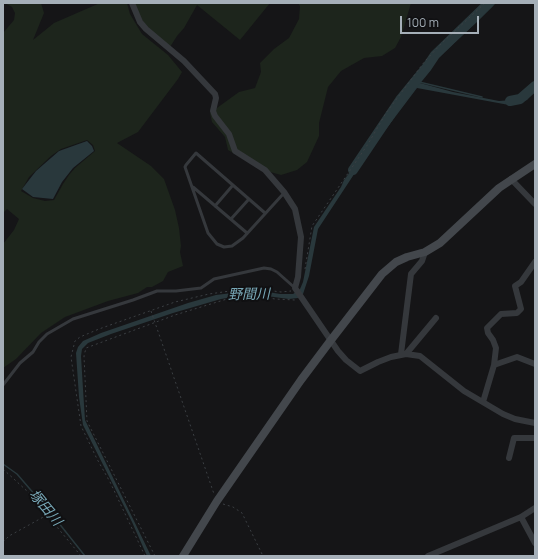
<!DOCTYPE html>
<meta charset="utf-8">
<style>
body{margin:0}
#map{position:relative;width:538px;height:559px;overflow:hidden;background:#151517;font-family:Manrope,sans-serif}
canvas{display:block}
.frame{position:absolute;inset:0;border:4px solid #a5afb8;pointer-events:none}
.scale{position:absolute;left:400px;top:16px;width:79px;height:18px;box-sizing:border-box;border:2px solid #a5afb8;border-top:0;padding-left:5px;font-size:12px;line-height:14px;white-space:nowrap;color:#a5afb8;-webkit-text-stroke:3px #101012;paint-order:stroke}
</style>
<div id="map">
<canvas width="538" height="559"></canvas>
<div class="frame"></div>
<div class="scale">100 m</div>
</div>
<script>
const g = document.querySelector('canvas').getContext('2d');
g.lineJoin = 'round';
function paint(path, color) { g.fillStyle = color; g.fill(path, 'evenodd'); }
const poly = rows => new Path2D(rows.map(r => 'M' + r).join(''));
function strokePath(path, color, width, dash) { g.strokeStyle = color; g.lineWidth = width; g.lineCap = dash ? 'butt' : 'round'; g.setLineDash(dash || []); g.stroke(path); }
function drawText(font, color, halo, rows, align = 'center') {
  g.font = font + ' Manrope,"Noto Sans JP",sans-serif'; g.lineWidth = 4; g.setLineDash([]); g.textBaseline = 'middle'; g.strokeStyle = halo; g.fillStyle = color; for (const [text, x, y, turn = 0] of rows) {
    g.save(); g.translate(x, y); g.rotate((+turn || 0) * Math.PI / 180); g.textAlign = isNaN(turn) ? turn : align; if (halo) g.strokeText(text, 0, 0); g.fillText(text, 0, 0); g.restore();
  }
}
paint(poly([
 [5,3,41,3,44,13,33,40,54,23,100,3,127,3,130,14,142,34,168,55,182,72,178,79,138,132,117,143,151,166,164,179,175,210,179,228,181,246,180,252,183,266,168,272,163,281,152,287,147,287,138,293,108,301,65,317,41,333,16,359,3,368,3,244,14,230,19,219,7,209,3,213,3,33,14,20,15,13,12,7],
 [87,140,93,145,95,151,75,168,69,175,63,184,54,200,45,201,33,198,21,191,29,177,51,156,61,149],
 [134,3,270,3,240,40,197,5,184,28,177,36,170,47,148,29,142,20],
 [298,3,411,3,401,37,395,48,382,56,364,58,341,71,328,87,319,123,319,136,307,162,297,170,281,175,263,170,228,150,225,137,212,122,210,113,239,92,255,88,261,72,260,63,274,49,289,38,299,19,300,6]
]), '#1d251c');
paint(poly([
 [491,3,496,3,477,22,438,58,420,83,453,92,499,101,512,100,525,96,535,86,535,91,527,100,517,104,509,105,417,88,368,153,318,229,309,276,303,294,298,298,289,299,251,294,221,299,173,313,111,334,88,343,82,349,81,356,83,389,85,420,151,556,147,556,132,522,83,425,79,397,76,353,78,347,83,341,101,333,188,303,216,295,256,290,280,294,293,294,300,289,303,282,314,227,341,187,344,180,436,55,478,17],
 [87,141,92,146,94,151,73,168,62,182,53,199,33,197,22,189,36,171,59,151]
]), '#29383c');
strokePath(poly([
 [415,81,482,97],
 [3,464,17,474,54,517,85,556]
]), '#29383c', 1.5);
strokePath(poly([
 [510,101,520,99,535,86],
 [353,170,400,100,427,67,435,55,489,3]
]), '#29383c', 10);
strokePath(poly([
 [305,269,312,226,368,144,386,113,425,61,442,43,485,3],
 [151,311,214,494],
 [3,469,28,492,81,556],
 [223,504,233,507,242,513,263,556],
 [3,542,9,536,47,515],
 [145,556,110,482,97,459,81,426,71,357,75,341,80,337,99,329,175,302,209,294,251,288,281,292,291,291],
 [155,556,87,421,84,356,86,348,175,315,227,299,244,296,257,296,275,299,295,300]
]), '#3b3f43', 1, [2, 3]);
strokePath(poly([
 [193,187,247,233],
 [215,206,233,185],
 [265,213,196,153,186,165,185,167,208,233,217,244,224,247,232,246,243,238,284,193],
 [231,219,249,199],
 [3,385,20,363,33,352,39,342,47,334,73,319,133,300,157,291,176,291,201,288,214,279,264,268,271,269,277,272,295,288]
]), '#35383c', 3);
strokePath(poly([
 [132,3,140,22,146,29,184,61,215,94,216,98,213,111,215,116,229,134,235,151,265,170,284,192,295,209,301,237,298,277,295,288,338,351,346,360,360,371,378,362,391,357,406,354,420,356,464,391,503,414,515,419,535,423],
 [511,179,535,204],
 [401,354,411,274,422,261,425,252],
 [406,354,436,318],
 [494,365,517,357,535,364],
 [483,402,494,365,496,348,493,340,488,333,487,328,501,314,517,313,521,309,515,286,521,282,535,262],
 [509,458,514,438,535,438],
 [521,517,535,543],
 [428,556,521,517,535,508]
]), '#35383c', 6);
strokePath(poly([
 [183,556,217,501,301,380,331,340,382,274,396,262,407,257,425,252,440,243,499,188,535,164]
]), '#43474c', 8);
drawText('italic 14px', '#78a8b7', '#101012', [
 ["野間川",249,295,-1],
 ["塚田川",45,508,50]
]);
</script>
